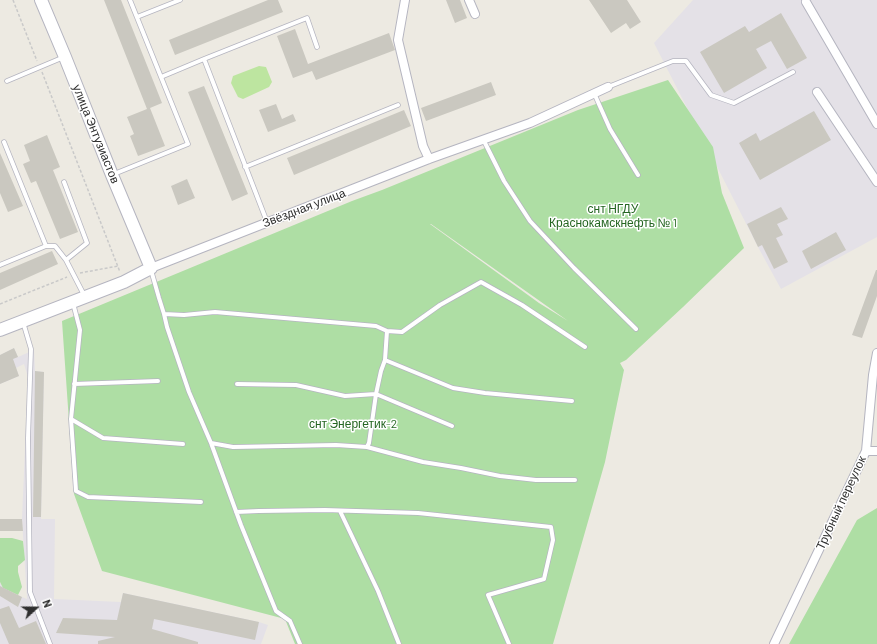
<!DOCTYPE html>
<meta charset="utf-8">
<style>
body{margin:0}
#map{position:relative;width:877px;height:644px;overflow:hidden;background:#edeae2;font-family:Barlow,sans-serif}
canvas{display:block}
.north{position:absolute;left:16px;top:588px;width:40px;height:40px;-webkit-text-stroke:3px #fff;paint-order:stroke;rotate:69deg;font-size:11px;font-weight:700;line-height:16px;text-align:center;color:#2e2e2e}
.north::after{content:'';display:block;margin:auto;width:14px;height:18px;background:#2e2e2e;clip-path:polygon(50% 0,100% 100%,50% 72%,0 100%)}
</style>
<div id="map">
<canvas width="877" height="644"></canvas>
<div class="north">N</div>
</div>
<script>
const g = document.querySelector('canvas').getContext('2d');
g.lineJoin = 'round';
function paint(path, color) { g.fillStyle = color; g.fill(path, 'evenodd'); }
const poly = rows => new Path2D(rows.map(r => 'M' + r).join(''));
function strokePath(path, color, width, dash) { g.strokeStyle = color; g.lineWidth = width; g.lineCap = dash ? 'butt' : 'round'; g.setLineDash(dash || []); g.stroke(path); }
function drawText(font, color, halo, rows, align = 'center') {
  g.font = font + ' Barlow,sans-serif'; g.lineWidth = 3; g.setLineDash([]); g.textBaseline = 'middle'; g.strokeStyle = halo; g.fillStyle = color; for (const [text, x, y, turn = 0] of rows) {
    g.save(); g.translate(x, y); g.rotate((+turn || 0) * Math.PI / 180); g.textAlign = isNaN(turn) ? turn : align; if (halo) g.strokeText(text, 0, 0); g.fillText(text, 0, 0); g.restore();
  }
}
paint(poly([
 [693,0,877,0,877,237,781,289,758,247,654,43],
 [14,348,18,357,34,350,35,371,44,372,41,519,55,519,54,599,121,602,123,593,259,622,268,625,261,644,0,644,0,582,3,588,22,597,27,599,22,519,28,377,24,364,16,368,19,376,0,384,0,355]
]), '#e4e1e7');
paint(poly([
 [668,80,713,147,722,193,744,248,683,307,626,360,620,363,624,370,605,462,553,644,295,644,285,619,102,571,74,494,62,321,352,201,382,190,578,110],
 [430,224,431,224,568,321,539,303],
 [877,508,877,644,789,644,857,520],
 [0,538,12,538,23,541,25,560,18,566,18,572,22,587,18,595,3,588,0,582]
]), '#aedea4');
paint(poly([
 [259,66,266,67,272,82,269,87,243,99,238,97,231,83,233,76]
]), '#bde5a0');
paint(poly([
 [104,0,121,0,162,103,150,108,165,146,138,156,130,136,134,134,127,117,147,109],
 [268,0,278,0,283,12,175,55,169,40],
 [446,0,460,0,467,18,455,23],
 [589,0,627,0,641,22,630,29,626,23,611,33],
 [781,13,807,58,787,69,771,41,756,49,767,68,724,93,700,52,745,26,749,32],
 [295,29,308,64,389,33,395,50,316,80,312,71,293,78,277,36],
 [491,82,496,95,426,121,421,108],
 [204,86,248,194,232,201,188,92],
 [276,104,282,119,293,114,296,121,268,132,259,110],
 [404,110,411,126,294,175,287,158],
 [814,111,831,140,760,180,739,143,756,133,760,141],
 [47,135,60,167,53,170,78,232,60,239,36,181,31,183,23,164,30,161,24,145],
 [0,153,23,206,8,212,0,193],
 [187,179,195,198,178,205,171,186],
 [781,207,788,219,777,224,783,235,776,238,788,262,774,269,762,245,758,247,747,224],
 [836,232,846,250,811,269,802,251],
 [52,251,58,264,0,290,0,273],
 [876,270,877,270,877,296,862,338,852,335],
 [14,348,18,357,13,359,19,376,0,384,0,355],
 [35,371,44,372,41,517,33,517],
 [0,519,22,519,23,531,0,531],
 [0,586,22,597,18,607,0,596],
 [123,593,259,622,255,640,154,619,152,629,198,642,198,644,98,644,98,641,115,637,56,633,63,618,117,620],
 [9,606,19,628,36,621,46,644,9,644,0,623,0,609]
]), '#cac8c0');
const lane = poly([
 [137,17,180,0],
 [204,59,267,222],
 [161,77,204,59,307,18,317,47],
 [7,81,64,57],
 [608,87,673,61,686,61,711,95,734,103,793,72],
 [594,93,610,129,638,175],
 [483,139,504,181,530,221,574,268,636,329],
 [4,142,46,246],
 [245,167,398,105],
 [114,174,188,144,130,0],
 [64,182,87,243,66,260],
 [0,265,46,246,55,246,66,260,84,295],
 [151,270,159,298,164,314,167,327,189,392,211,443,241,525,276,611,290,621,300,644],
 [73,303,80,330,71,419,76,491,88,497,201,502],
 [164,314,184,315,215,312,376,326,387,331,402,332,440,305,481,282,522,305,585,347],
 [23,322,31,349,28,438,30,592,50,644],
 [387,331,385,360,381,371,376,394,369,443,367,447,423,462,461,468,500,476,536,480,575,480],
 [385,360,453,388,485,393,572,401],
 [74,384,158,381],
 [237,384,296,385,345,396,376,394,452,426],
 [71,419,103,438,183,444],
 [211,443,233,447,336,445,367,447],
 [340,511,378,591,399,644],
 [236,512,259,511,325,510,418,513,551,527,553,540,544,579,488,595,509,644]
]);
const street = poly([
 [405,0,398,40,423,146,429,159],
 [469,0,475,14],
 [806,2,877,124],
 [817,92,877,182],
 [151,268,429,159,530,123,608,87],
 [866,451,877,451],
 [774,644,866,451,873,375,877,353]
]);
const secondary = poly([
 [0,330,124,282,151,268,112,175,65,57,41,0]
]);
strokePath(lane, '#b5b5c0', 5.5);
strokePath(street, '#b5b5c0', 10);
strokePath(secondary, '#b5b5c0', 14);
strokePath(poly([
 [13,0,37,61],
 [42,72,120,272],
 [80,273,118,266],
 [0,304,67,277]
]), '#c9c9c9', 1.5, [3, 2]);
strokePath(lane, '#fff', 4);
strokePath(street, '#fff', 8);
strokePath(secondary, '#fff', 12);
drawText('12px', '#2e2e2e', '#fff', [
 ["улица Энтузиастов",96,134,68],
 ["Звёздная улица",304,208,-21],
 ["Трубный переулок",841,503,-65]
]);
drawText('12px', '#256622', '#fff', [
 ["снт НГДУ",613,209],
 ["Краснокамскнефть № 1",613,223],
 ["снт Энергетик-2",353,424]
]);
</script>
